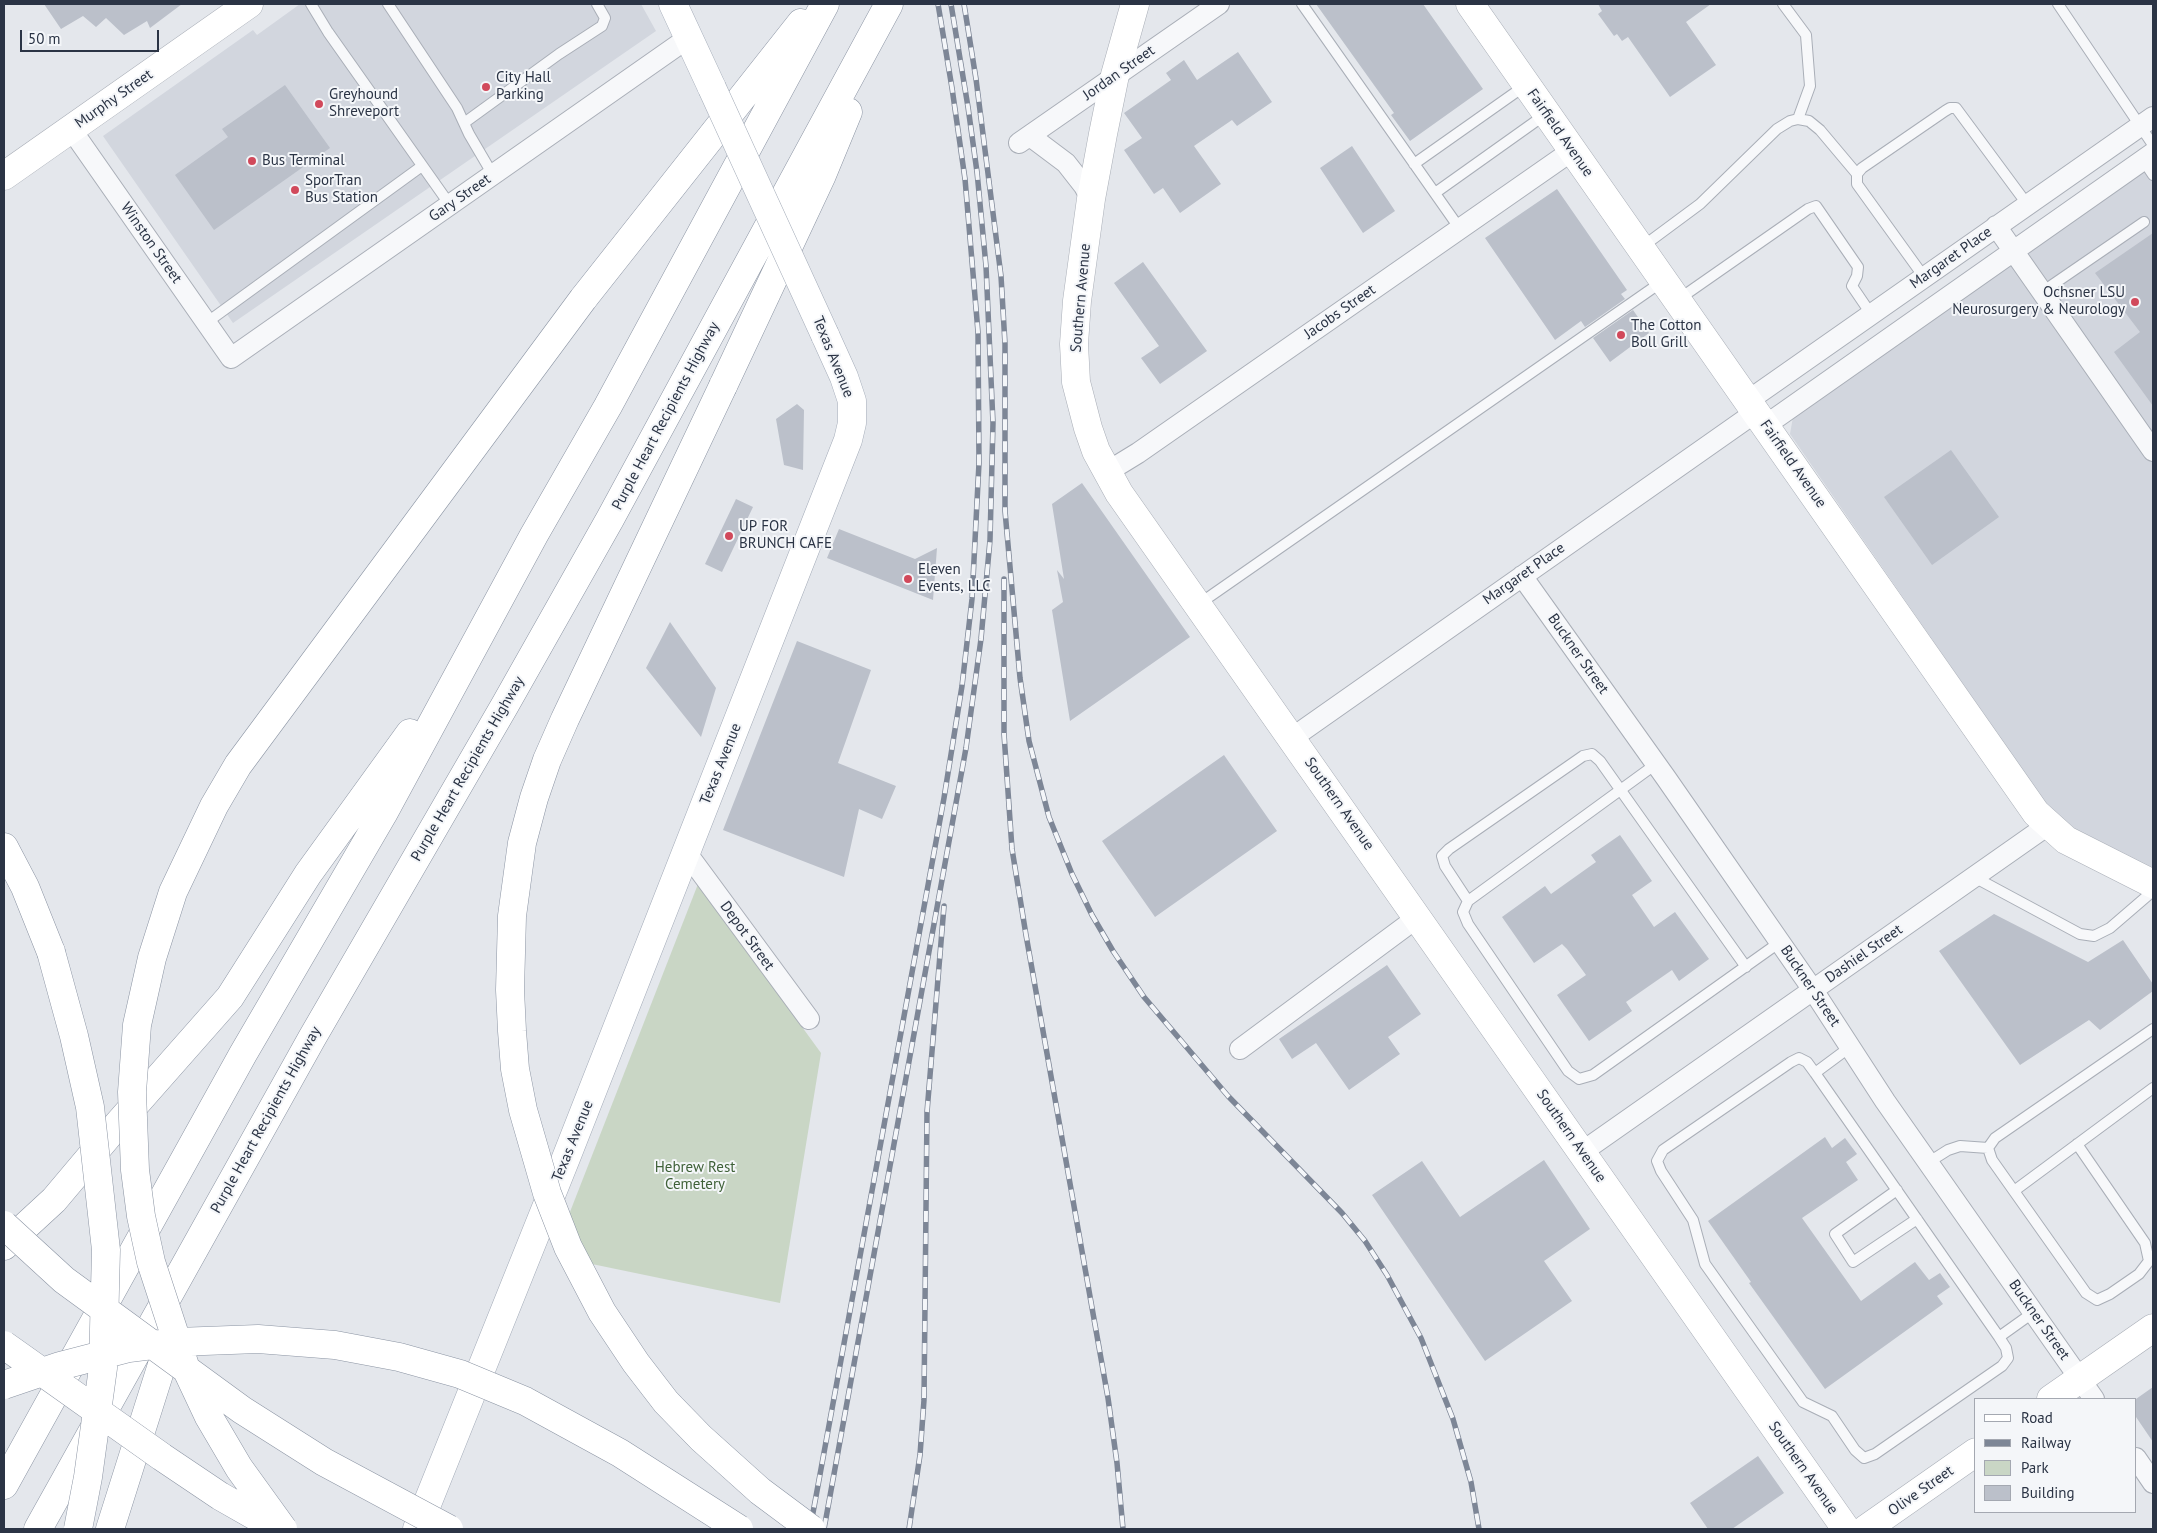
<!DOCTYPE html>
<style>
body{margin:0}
#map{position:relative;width:2157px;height:1533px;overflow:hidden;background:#e4e7ec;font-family:"PT Sans",sans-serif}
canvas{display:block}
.frame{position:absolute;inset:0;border:5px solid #2b3445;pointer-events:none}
.legend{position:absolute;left:1974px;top:1398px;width:162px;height:115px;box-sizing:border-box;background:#f4f6f9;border:1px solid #a4a8b1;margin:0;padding:6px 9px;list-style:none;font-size:15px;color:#2b3445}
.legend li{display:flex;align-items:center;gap:10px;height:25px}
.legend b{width:25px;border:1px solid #a4a8b1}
.scale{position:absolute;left:20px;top:30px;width:139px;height:22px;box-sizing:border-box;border:2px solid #2b3445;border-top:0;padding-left:6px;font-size:15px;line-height:18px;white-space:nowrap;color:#2b3445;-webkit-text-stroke:4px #f4f6f9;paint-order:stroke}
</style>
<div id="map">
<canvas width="2157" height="1533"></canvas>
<div class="frame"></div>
<ul class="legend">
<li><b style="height:6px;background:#fff"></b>Road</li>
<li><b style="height:6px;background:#7d8696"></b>Railway</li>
<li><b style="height:14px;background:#c9d6c5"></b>Park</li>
<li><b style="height:14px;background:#bbc0ca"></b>Building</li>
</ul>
<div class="scale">50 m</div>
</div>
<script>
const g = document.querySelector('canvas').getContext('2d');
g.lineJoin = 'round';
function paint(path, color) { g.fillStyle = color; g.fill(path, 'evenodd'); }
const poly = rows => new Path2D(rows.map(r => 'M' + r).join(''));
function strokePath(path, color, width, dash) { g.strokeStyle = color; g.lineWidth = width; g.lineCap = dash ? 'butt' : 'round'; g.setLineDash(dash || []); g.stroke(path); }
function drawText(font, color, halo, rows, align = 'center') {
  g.font = font + ' "PT Sans",sans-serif'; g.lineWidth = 4; g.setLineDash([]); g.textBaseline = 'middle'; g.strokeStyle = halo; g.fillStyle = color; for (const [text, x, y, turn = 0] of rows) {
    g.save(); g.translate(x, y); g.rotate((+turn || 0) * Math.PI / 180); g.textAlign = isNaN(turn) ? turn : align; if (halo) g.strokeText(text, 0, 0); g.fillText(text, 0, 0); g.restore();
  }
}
paint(poly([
 [300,4,641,4,656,31,233,323,103,136,253,30,257,35],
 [2153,164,2153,871,2074,828,2051,810,2044,801,1790,434,1793,417]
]), '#d2d6de');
paint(poly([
 [698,884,821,1053,780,1303,587,1263,568,1217]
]), '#c9d6c5');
paint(poly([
 [44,4,182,4,150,28,147,21,124,35,106,18,96,27,83,16,61,29],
 [1316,4,1423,4,1483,89,1410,141,1391,115,1394,113],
 [1598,4,1711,4,1686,22,1716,65,1670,97,1628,37,1622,41,1617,34,1614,36,1598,14,1602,11],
 [1238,52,1272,102,1237,126,1232,120,1194,146,1221,184,1180,213,1163,188,1154,194,1124,150,1142,138,1124,113,1171,80,1166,73,1184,60,1197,80],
 [285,85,330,148,214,230,175,175,228,137,222,129],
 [1352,146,1395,211,1363,233,1320,168],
 [1557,189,1627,290,1621,294,1625,299,1585,327,1581,321,1555,340,1485,238],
 [2153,233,2153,406,2114,352,2140,332,2095,273],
 [1143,262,1207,351,1160,384,1141,358,1159,346,1114,283],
 [1633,310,1649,333,1610,362,1593,338],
 [797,404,804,410,803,470,784,465,776,419],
 [1951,450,1999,517,1932,565,1884,497],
 [1082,483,1190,637,1070,721,1052,610,1063,602,1057,570,1064,579,1052,504],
 [736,499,753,507,722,572,705,564],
 [839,529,915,559,937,548,933,600,827,558],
 [670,622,716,688,701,737,646,668],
 [797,641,871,670,838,763,896,786,882,819,859,809,844,877,723,830],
 [1224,755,1277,831,1155,917,1102,841],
 [1620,835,1652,881,1632,895,1654,927,1675,912,1709,959,1679,981,1672,970,1626,1002,1632,1011,1589,1041,1557,995,1586,975,1567,949,1562,944,1534,963,1502,917,1545,886,1551,894,1596,862,1591,855],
 [1994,914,2088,962,2123,940,2153,984,2153,991,2100,1030,2089,1020,2020,1065,1939,951],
 [1387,965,1421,1014,1388,1037,1400,1054,1349,1090,1316,1043,1292,1059,1279,1039],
 [1825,1137,1832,1148,1845,1138,1857,1154,1846,1162,1858,1180,1802,1218,1861,1301,1915,1262,1929,1280,1940,1273,1950,1287,1937,1296,1943,1304,1825,1389,1749,1283,1751,1282,1708,1221],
 [1544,1160,1590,1229,1544,1261,1572,1301,1485,1361,1372,1195,1422,1161,1460,1217],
 [2153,1387,2153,1442,2136,1417,2136,1399],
 [1758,1456,1784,1493,1732,1529,1708,1529,1690,1503]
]), '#bbc0ca');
const lane = poly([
 [311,4,328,32,450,205],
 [388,4,457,108,469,134,493,175],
 [1302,4,1460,229],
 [1783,4,1806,35,1810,86,1798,119],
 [2058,4,2153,145],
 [464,123,559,54,602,26,605,18,597,4],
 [2143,160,2153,175],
 [1414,164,1526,85],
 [1435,193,1546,114],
 [1642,247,1700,204,1777,129,1790,121,1798,119,1809,121,1820,130,1857,174],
 [1924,277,1857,184,1857,174,1862,168,1945,111,1950,108,1956,108,2027,204],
 [2042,292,2144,222],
 [1679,299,1808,209,1816,206,1858,267,1857,276,1852,286,1871,314],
 [206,323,422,166],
 [1199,604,1663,281],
 [1656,764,1468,901,1463,912,1468,924,1568,1071,1579,1079,1593,1075,1780,942],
 [1974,877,2080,934,2094,936,2110,928,2153,891],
 [1468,901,1445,866,1442,856,1449,849,1583,756,1592,754,1600,761,1746,967],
 [1850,1047,1815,1073,1999,1337,2034,1312],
 [1815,1073,1807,1062,1799,1058,1791,1062,1663,1150,1657,1161,1661,1171,1693,1220,1705,1264,1803,1402,1832,1416,1855,1450,1864,1458,1875,1454,2002,1366,2008,1358,2006,1348,1999,1337],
 [2077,1144,2145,1243,2149,1261,2139,1274,2110,1294,2097,1300,2086,1293,1992,1160,1988,1148,1995,1138,2153,1029],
 [1929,1162,1948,1150,1960,1146,1988,1148],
 [1897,1190,1835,1234,1853,1262,1917,1219],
 [2014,1191,2153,1088]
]);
const street = poly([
 [71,129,231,358,688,38],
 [1030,136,1066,163,1084,186,1091,199],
 [1019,143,1219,4],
 [1996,226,2153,451],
 [1749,400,2153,117],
 [1766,425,2153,153],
 [1107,472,1138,453,1573,150],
 [1522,576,1666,778,1813,990,1885,1101,2094,1399],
 [1292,738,1756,412],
 [686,852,809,1019],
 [1240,1049,1418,917],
 [1582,1152,2048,825],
 [2136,1458,2153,1483]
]);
const secondary = poly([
 [1135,4,1115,75,1103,134,1091,199,1077,301,1074,344,1076,382,1088,428,1096,451,1119,493,1846,1529],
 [1470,4,2036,813,2066,840,2153,884],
 [4,176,249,4],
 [2051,1399,2153,1328],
 [1866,1529,1976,1452]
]);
const primary = poly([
 [673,4,712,88],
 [417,1529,566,1158,848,440,852,423,852,401,844,377,825,335]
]);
const highway = poly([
 [583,299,801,23],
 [723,386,822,175,848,112],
 [4,847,25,887,51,952],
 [4,1246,54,1200,118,1124,230,997,308,874,410,733],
 [4,1485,243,1054,383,814,534,535,608,406,825,4],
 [38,1529,312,1038,505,705,610,519,889,4],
 [110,1529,172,1333]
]);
strokePath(lane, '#a9aeb7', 12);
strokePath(street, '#a9aeb7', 22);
strokePath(secondary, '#a9aeb7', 29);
strokePath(primary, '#a3abb8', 29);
strokePath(highway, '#8b94a3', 29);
strokePath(lane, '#f7f8fa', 10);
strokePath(street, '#f7f8fa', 20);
strokePath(secondary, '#fff', 28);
strokePath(primary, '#fff', 28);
strokePath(highway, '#fff', 28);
const rail = poly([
 [964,4,976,79,1001,276,1005,344,1005,511,1020,678,1029,741,1049,817,1072,874,1092,915,1113,951,1144,997,1228,1096,1342,1213,1365,1241,1387,1275,1421,1338,1453,1419,1471,1482,1479,1529],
 [1004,579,1004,734,1012,849,1026,935,1108,1398,1117,1463,1123,1529],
 [810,1529,944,798,962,686,972,599,979,463,978,332,965,179,952,88,938,4],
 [824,1529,966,748,981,639,990,540,993,423,986,266,977,172,968,107,951,4],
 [909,1529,920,1455,924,1400,927,1112,944,906]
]);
strokePath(rail, '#7d8696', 5.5);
strokePath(rail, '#f4f6f9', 4, [11]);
const primaryBridge = poly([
 [712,88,825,335]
]);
const highwayBridge = poly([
 [723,386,565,719,547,760,534,798,522,843,512,916,510,990,512,1031,515,1069,523,1110,547,1193,568,1247,602,1312,636,1363,666,1402,701,1438,760,1491,811,1529],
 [51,952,74,1036,90,1107,106,1250,103,1368,88,1477,78,1529],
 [4,1225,64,1280,242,1410,324,1462,449,1529],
 [4,1345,162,1457,220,1496,278,1529],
 [4,1385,60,1366,129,1348,177,1342,258,1339,335,1345,399,1357,460,1374,525,1401,620,1453,739,1529],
 [283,1529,239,1468,209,1417,185,1366,151,1262,141,1216,135,1170,132,1092,137,1025,152,958,173,892,214,806,238,765,583,299]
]);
strokePath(primaryBridge, '#a3abb8', 29, []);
strokePath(highwayBridge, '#8b94a3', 29, []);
strokePath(primaryBridge, '#fff', 28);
strokePath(highwayBridge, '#fff', 28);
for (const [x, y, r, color] of [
 [486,87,5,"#d1495b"],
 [319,104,5,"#d1495b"],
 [252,161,5,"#d1495b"],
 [295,190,5,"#d1495b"],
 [2135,302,5,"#d1495b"],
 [1621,335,5,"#d1495b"],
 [729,536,5,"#d1495b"],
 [908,579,5,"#d1495b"]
]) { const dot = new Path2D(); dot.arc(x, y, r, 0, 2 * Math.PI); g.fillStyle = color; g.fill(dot); strokePath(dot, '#f4f6f9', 2); }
drawText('15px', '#2b3445', '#f4f6f9', [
 ["Jordan Street",1119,73,-35],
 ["Murphy Street",114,99,-35],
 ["Fairfield Avenue",1560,133,55],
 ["Gary Street",460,198,-35],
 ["Winston Street",151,243,55],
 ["Margaret Place",1951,258,-35],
 ["Southern Avenue",1081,298,-85],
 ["Jacobs Street",1340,312,-35],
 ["Texas Avenue",833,357,68],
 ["Purple Heart Recipients Highway",666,416,-62],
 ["Fairfield Avenue",1793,464,55],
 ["Margaret Place",1524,574,-35],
 ["Buckner Street",1578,654,55],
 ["Texas Avenue",721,764,-68],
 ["Purple Heart Recipients Highway",468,769,-60],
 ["Southern Avenue",1339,804,55],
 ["Depot Street",747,936,54],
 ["Dashiel Street",1864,954,-35],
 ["Buckner Street",1810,986,56],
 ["Purple Heart Recipients Highway",266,1120,-61],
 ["Southern Avenue",1571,1136,55],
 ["Texas Avenue",573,1141,-68],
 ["Buckner Street",2039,1320,55],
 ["Southern Avenue",1803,1468,55],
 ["Olive Street",1921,1491,-35]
]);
drawText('15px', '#2b3445', '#f4f6f9', [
 ["City Hall",496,78],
 ["Parking",496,95],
 ["Greyhound",329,95],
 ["Shreveport",329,112],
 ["Bus Terminal",262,161],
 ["SporTran",305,181],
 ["Bus Station",305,198],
 ["Ochsner LSU",2125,293,"right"],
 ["Neurosurgery & Neurology",2125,310,"right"],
 ["The Cotton",1631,326],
 ["Boll Grill",1631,343],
 ["UP FOR",739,527],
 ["BRUNCH CAFE",739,544],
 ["Eleven",918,570],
 ["Events, LLC",918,587]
], 'left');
drawText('15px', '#3f6138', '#f4f6f9', [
 ["Hebrew Rest",695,1168],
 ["Cemetery",695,1185]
]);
</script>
